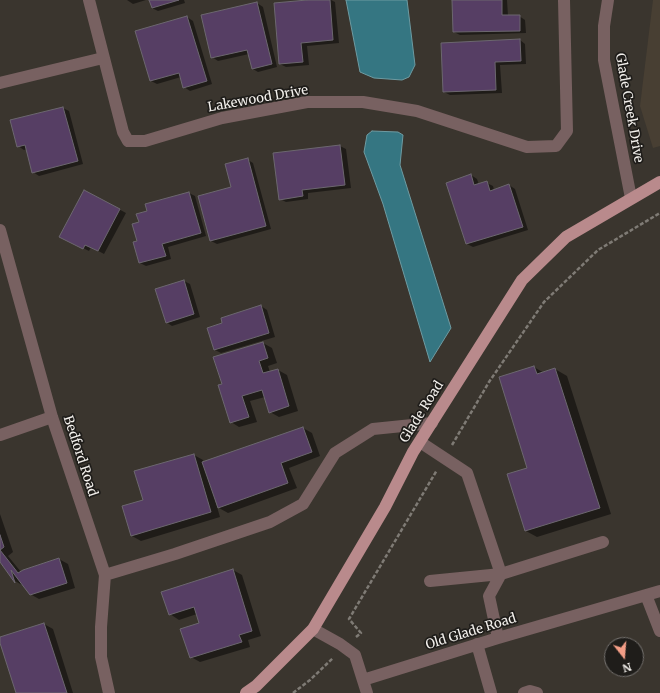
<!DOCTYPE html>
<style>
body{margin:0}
#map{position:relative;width:660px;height:693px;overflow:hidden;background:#3a352e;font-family:Merriweather,serif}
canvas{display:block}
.north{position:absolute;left:604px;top:637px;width:40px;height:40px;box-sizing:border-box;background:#1f1d1a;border:1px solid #74716e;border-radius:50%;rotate:163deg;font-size:11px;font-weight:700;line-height:16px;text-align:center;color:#f3f0ec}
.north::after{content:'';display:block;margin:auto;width:14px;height:18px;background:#f49e87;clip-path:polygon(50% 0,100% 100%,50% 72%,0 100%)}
</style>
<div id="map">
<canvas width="660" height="693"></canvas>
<div class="north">N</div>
</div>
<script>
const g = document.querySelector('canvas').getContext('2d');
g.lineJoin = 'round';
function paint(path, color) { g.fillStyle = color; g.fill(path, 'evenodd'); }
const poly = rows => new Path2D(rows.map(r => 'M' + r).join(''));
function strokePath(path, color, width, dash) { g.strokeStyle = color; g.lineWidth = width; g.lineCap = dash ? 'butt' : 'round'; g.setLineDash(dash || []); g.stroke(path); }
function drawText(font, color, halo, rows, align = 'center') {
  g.font = font + ' Merriweather,serif'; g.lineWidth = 3.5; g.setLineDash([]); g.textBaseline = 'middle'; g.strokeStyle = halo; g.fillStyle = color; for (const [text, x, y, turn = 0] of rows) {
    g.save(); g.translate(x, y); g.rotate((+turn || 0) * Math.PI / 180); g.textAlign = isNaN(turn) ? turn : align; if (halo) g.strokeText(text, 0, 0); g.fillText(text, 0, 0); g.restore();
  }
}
paint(poly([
 [653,0,660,0,660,146,653,148,640,106]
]), '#483f33');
const water = poly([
 [346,0,407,0,415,65,409,77,402,80,374,78,360,72,346,0],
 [372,131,398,132,403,135,400,165,451,328,430,362,383,204,364,152,367,135,372,131]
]);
paint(water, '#357682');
strokePath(water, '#6e9ba2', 1);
paint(poly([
 [127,0,146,0,133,4],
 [150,0,184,0,185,3,158,11,152,8],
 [318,0,331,0,335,2,339,43,307,46,309,65,286,67,280,64],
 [453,0,507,0,508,16,519,16,525,20,526,33,460,35,454,32],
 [257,3,263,7,277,67,258,72,253,69,249,54,218,61,212,57],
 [187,17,193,21,212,84,190,91,184,87,181,77,157,84,151,81,136,31],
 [520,40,525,44,526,64,500,65,502,93,450,95,444,92],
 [63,108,69,111,83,164,39,176,33,172,27,149,24,150,18,146,11,121],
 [340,146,346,149,351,188,308,193,308,199,286,202,280,199,275,154],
 [248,160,253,163,271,229,217,244,211,241,233,188],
 [471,175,477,179,479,185,487,183,493,186,494,190,509,185,515,189,528,230,473,247,467,244,447,183],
 [85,191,126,213,104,254,91,247,89,251,67,240],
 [189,193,195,196,206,236,168,247,171,259,146,266,140,263,134,242,138,241,140,223,148,212],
 [184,281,190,284,200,317,172,326,166,322],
 [261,306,267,310,275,337,221,353,215,350,224,324],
 [263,343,272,348,277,363,268,366,270,372,278,370,287,375,298,411,279,417,270,412,265,397,250,401,257,422,239,427,231,422,223,385,214,358],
 [534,367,544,373,555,369,567,376,611,514,537,537,526,531],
 [303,428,312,433,320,456,289,468,297,488,228,513,219,508,216,500,215,500,220,517,141,541,132,536,144,500,194,455,203,460,203,463],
 [0,514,13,552,8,556,21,572,59,559,68,564,75,588,39,599,30,594,22,583,22,585,15,581,0,561],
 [233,570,242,575,261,636,248,640,250,647,200,662,191,657,201,623,197,614,179,620,170,614],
 [44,624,53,629,73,693,17,693,0,638]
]), '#0007');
const building = poly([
 [149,0,179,0,152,8,149,0],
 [307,0,330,0,333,40,301,43,303,62,279,64,274,3,307,0],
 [452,0,502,0,502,15,520,15,520,31,453,32,452,0],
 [257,2,272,64,252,69,247,50,211,58,201,15,257,2],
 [187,16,207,81,183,88,179,73,150,81,135,31,187,16],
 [520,39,521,61,495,62,496,90,443,92,441,43,520,39],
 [63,107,78,161,32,173,25,145,17,147,10,120,63,107],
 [340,145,345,185,302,190,303,196,279,200,273,153,340,145],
 [248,158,266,226,210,241,198,196,231,187,225,164,248,158],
 [471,174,474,185,487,181,490,191,509,184,523,227,466,244,446,183,471,174],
 [84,190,120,209,98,251,85,245,83,249,59,237,84,190],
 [189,192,201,233,162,244,166,256,139,263,133,242,137,241,132,224,139,222,136,214,147,211,145,204,189,192],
 [184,280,194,314,166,323,155,289,184,280],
 [261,305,269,333,214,350,207,328,222,323,221,318,261,305],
 [263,342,268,358,259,361,263,373,278,369,289,406,269,413,262,390,242,396,249,417,230,423,218,385,222,384,213,357,263,342],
 [534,366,537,374,555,368,600,508,525,531,507,474,527,468,499,377,534,366],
 [303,427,312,452,281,463,288,483,218,508,202,462,303,427],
 [194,454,211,512,131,536,122,506,143,500,134,471,194,454],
 [0,535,4,547,0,550,18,573,23,570,59,558,67,583,30,595,11,570,15,583,0,562,0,535],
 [233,569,252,631,239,635,242,642,190,658,180,629,199,623,194,607,169,615,161,592,233,569],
 [44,623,67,693,16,693,0,643,0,637,44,623]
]);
paint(building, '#563e64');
strokePath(building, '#6c676f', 1);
strokePath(poly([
 [452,445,489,382,544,302,598,250,660,213],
 [356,637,361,633,349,619,437,470],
 [293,693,310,680,333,658]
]), '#7f7b75', 2.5, [4, 2]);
strokePath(poly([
 [89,0,123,132,128,141,145,141,222,118,307,102,363,102,417,111,527,147,556,146,567,131,564,0],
 [608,0,604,26,604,60,631,198],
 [0,83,103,58],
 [0,230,52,417,105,575,101,627,101,657,109,693],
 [0,435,52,417],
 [420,442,467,473,501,574,489,596,498,638],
 [105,575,175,554,270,522,303,504,335,453,373,429,432,423],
 [430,581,501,574,603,542],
 [646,595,660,631],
 [313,629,340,644,355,655,367,693],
 [477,644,491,693],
 [363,680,498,638,660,591],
 [524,693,530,691,537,693]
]), '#786161', 12);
strokePath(poly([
 [246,693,256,686,313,629,385,507,413,452,522,280,566,237,660,182]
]), '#b98a8c', 12);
drawText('13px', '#f3f0ec', '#1f1d1a', [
 ["Lakewood Drive",258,99,-10],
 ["Glade Creek Drive",629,108,80],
 ["Glade Road",422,412,-58],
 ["Bedford Road",80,456,72],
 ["Old Glade Road",471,632,-17]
]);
</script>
